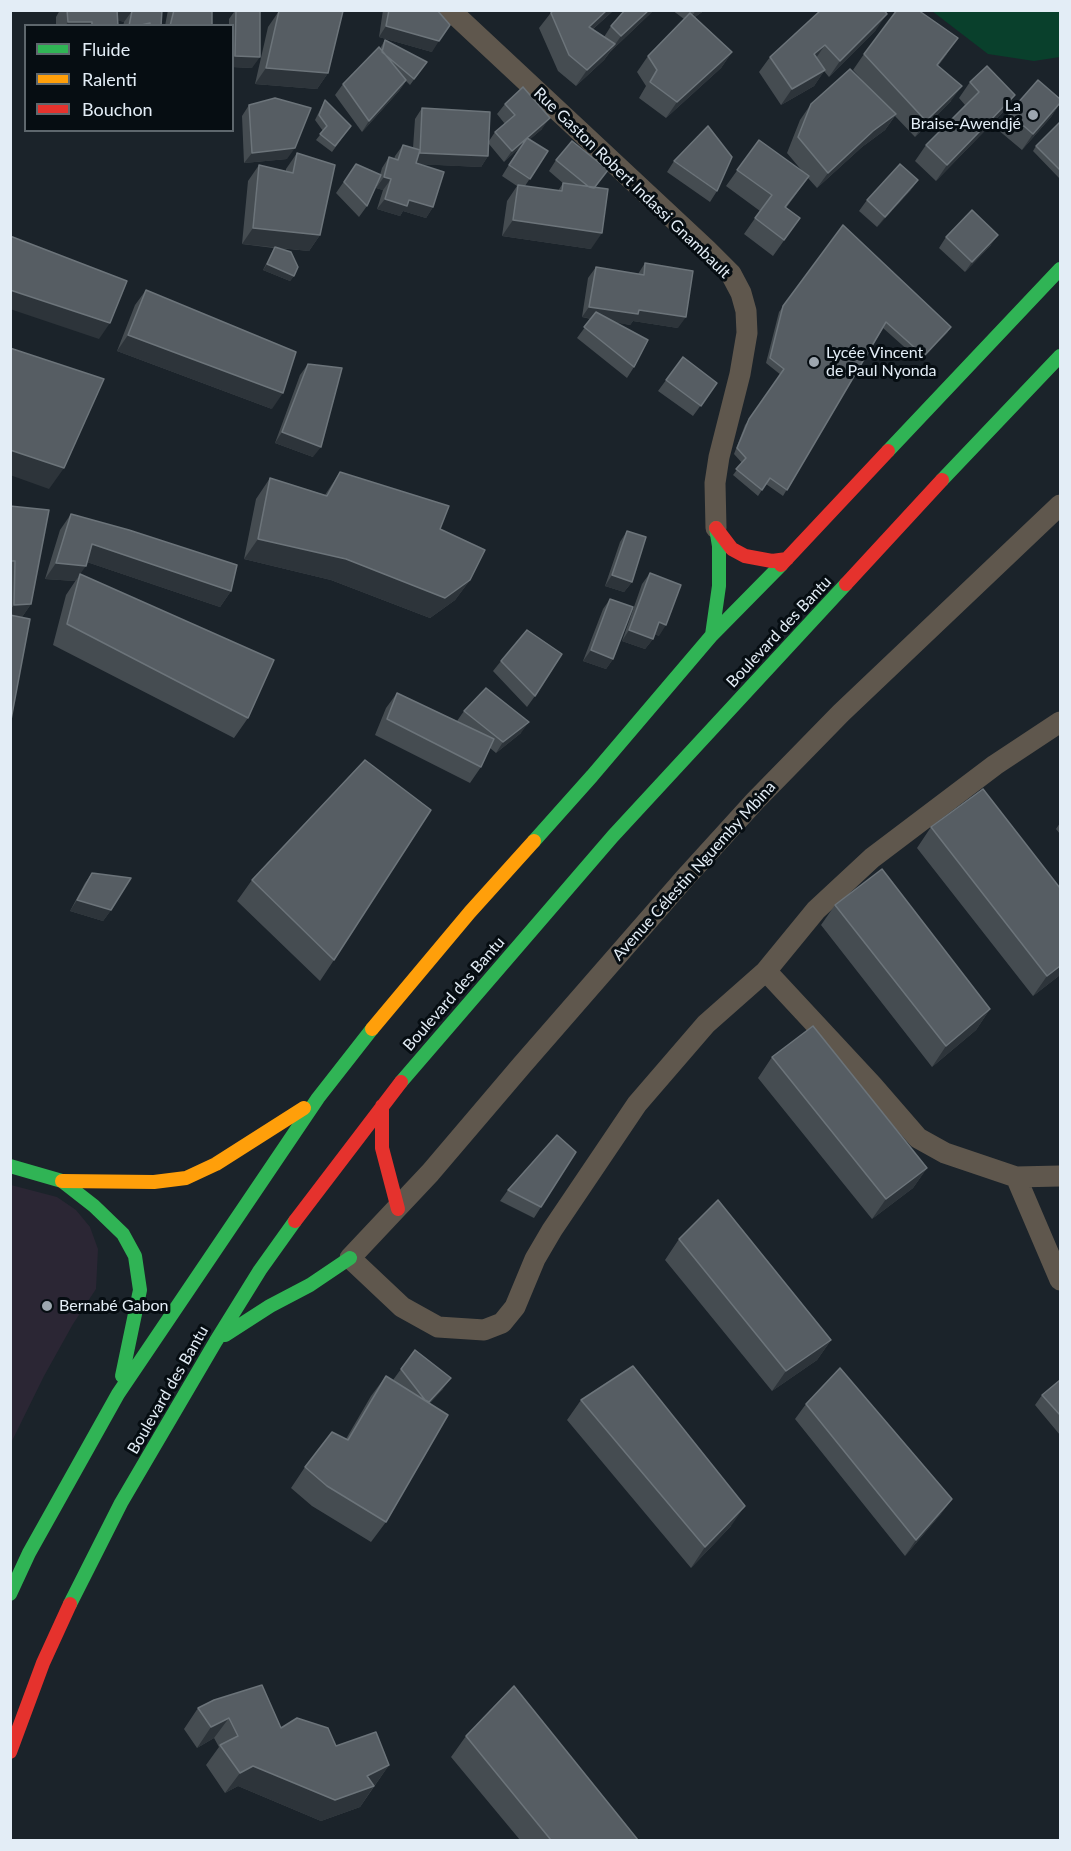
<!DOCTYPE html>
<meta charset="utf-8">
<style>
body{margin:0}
#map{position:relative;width:1071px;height:1851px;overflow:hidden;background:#1b232a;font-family:Lato,sans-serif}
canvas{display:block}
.frame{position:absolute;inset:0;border:12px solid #e3edf6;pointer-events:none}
.legend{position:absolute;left:24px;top:24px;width:210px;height:108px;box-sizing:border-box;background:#060d12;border:2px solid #5e676d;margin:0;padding:8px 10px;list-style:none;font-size:18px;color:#e3edf6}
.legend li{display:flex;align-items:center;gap:12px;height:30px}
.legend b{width:30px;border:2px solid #5e676d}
</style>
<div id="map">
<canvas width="1071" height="1851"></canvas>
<div class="frame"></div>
<ul class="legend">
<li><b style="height:8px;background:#30b455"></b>Fluide</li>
<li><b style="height:8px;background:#ff9f0a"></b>Ralenti</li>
<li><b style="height:8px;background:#e5322d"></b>Bouchon</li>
</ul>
</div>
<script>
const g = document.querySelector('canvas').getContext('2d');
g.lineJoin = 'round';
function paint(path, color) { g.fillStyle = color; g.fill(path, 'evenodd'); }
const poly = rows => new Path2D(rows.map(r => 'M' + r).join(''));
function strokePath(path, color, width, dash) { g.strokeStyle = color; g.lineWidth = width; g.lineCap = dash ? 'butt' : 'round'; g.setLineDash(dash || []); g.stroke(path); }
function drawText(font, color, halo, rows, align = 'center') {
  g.font = font + ' Lato,sans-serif'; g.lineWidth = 6; g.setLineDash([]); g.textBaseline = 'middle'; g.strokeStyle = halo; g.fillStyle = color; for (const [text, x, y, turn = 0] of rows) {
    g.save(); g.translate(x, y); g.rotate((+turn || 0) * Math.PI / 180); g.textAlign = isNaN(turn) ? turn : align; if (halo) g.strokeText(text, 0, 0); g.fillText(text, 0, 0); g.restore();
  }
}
paint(poly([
 [11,1185,57,1197,76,1210,90,1227,98,1249,96,1289,73,1324,44,1376,11,1443]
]), '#2b2634');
paint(poly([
 [932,11,1060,11,1060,57,1034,61,988,54]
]), '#09402c');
strokePath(poly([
 [450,10,707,250,731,274,741,293,746,311,747,333,740,374,719,457,715,483,716,528],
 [1060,505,841,713,755,801,685,878,522,1065,430,1173,350,1258,402,1307,438,1327,484,1330,502,1323,515,1307,535,1259,552,1230,637,1104,706,1024,766,971,872,1085,918,1138,945,1153,1016,1177,1060,1176],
 [766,971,816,910,872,858,995,765,1060,722],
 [1016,1177,1060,1280]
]), '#5f574d', 21);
strokePath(poly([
 [888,451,1060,269],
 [942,480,1060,356],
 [712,635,719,586,719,546,716,528],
 [534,841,592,776,712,635,781,565],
 [401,1082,613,836,846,584],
 [10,1166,62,1181],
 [62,1181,94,1206,123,1234,135,1256,140,1290,122,1376],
 [225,1335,270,1306,310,1285,350,1258],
 [10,1594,29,1553,118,1394,318,1098,372,1029],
 [70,1604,121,1503,216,1341,260,1270,295,1221]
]), '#30b455', 14);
strokePath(poly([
 [372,1029,470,912,534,841],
 [62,1181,154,1182,186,1178,216,1164,304,1108]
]), '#ff9f0a', 14);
strokePath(poly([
 [716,528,732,549,745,556,772,561,787,559],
 [781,565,888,451],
 [846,584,942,480],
 [382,1106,382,1148,398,1209],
 [295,1221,401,1082],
 [10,1752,43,1663,70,1604]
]), '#e5322d', 14);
paint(poly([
 [60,10,162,10,161,26,123,26,124,22,118,20,118,26,56,26,56,17],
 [168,10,212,10,212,26,165,26],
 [226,10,260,10,252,68,232,67,232,26,229,26,229,19,234,12],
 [383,10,437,10,432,52,379,37],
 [553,10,614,10,592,30,604,37,611,26,625,10,654,10,610,52,604,60,576,86,558,71,539,28],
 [672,10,705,10,695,17,732,52,721,68,666,118,639,98,646,86,637,72,648,56,684,19],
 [279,11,328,73,317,89,255,84,268,27],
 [876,30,829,77,824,71,814,86,781,105,759,72,770,57],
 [385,40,427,62,410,85,406,81,399,91,362,132,335,95,343,84,380,49,382,45],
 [864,54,947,54,938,66,951,101,915,137,895,116,885,130,862,147,817,188,808,178,786,208,800,218,773,256,744,234,760,211,726,186,759,140,803,172,787,153,800,120,811,104,871,90,853,70],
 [970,82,1015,95,1004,111,936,181,915,161,926,145,965,105,959,98],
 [325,100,351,126,332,152,316,140,323,131,315,120],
 [1060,103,1051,117,1022,150,997,129,1009,113],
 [505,104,542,129,529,140,548,151,525,186,558,191,563,183,564,184,549,171,556,160,608,170,595,188,591,249,502,236,507,201,517,186,502,176,519,148,504,162,489,144,488,156,481,167,418,164,433,207,426,218,403,211,400,216,377,209,383,190,376,188,377,184,367,206,359,217,336,193,356,164,380,175,382,168,389,157,394,159,395,156,403,145,413,148,415,119,422,108,489,141,495,132,505,124,497,114],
 [249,105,287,159,244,163,242,116],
 [1060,122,1060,179,1033,151,1036,146],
 [297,153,320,235,309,251,279,248,294,276,290,281,263,270,274,248,242,244,248,181,259,165,286,171,286,169],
 [674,161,717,191,710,202,667,172],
 [918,180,910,191,877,227,859,211,867,200],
 [843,225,951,327,947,333,920,361,883,328,783,496,766,484,758,496,733,475,742,463,734,454,745,425,781,375,766,363,779,312],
 [946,237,991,245,965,272,939,248],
 [645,263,678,328,633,321,630,325,616,322,634,367,627,378,577,338,591,319,582,317,588,278,596,267,638,274],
 [146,290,272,409,117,351,135,305],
 [683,357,717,383,693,416,658,391],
 [308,364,313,457,275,443,300,375],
 [340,472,440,529,470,580,455,600,430,618,331,580,244,559,256,499,270,478,325,495],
 [10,506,31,604,22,617,10,725],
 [71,514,231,591,220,607,87,562,75,581,45,579,60,530],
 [627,531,632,582,624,592,605,586,620,542],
 [650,573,659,636,655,634,653,639,645,649,622,641,642,584],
 [80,574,248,718,234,738,53,645,66,595],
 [610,599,613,659,606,669,583,661,603,609],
 [501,661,535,696,527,707,493,671],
 [397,693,457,721,464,711,521,733,496,753,490,748,481,767,470,783,375,735,386,708],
 [1060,823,1060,834,1056,829],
 [931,827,1060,888,1060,975,1033,996,917,848],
 [92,873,111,910,103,921,70,911,85,883],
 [252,880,334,960,320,981,237,901],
 [835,905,990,1009,976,1030,932,1067,821,925],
 [772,1057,927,1168,913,1188,872,1219,758,1078],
 [508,1190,541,1207,534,1218,500,1201],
 [679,1239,831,1340,817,1360,772,1391,665,1260],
 [401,1369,443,1389,430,1403,386,1522,371,1542,312,1506,291,1488,305,1467,346,1439,371,1396,386,1376,393,1380],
 [1060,1380,1060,1435,1035,1405,1042,1395],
 [581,1400,731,1526,691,1568,567,1420],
 [806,1404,952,1499,940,1515,905,1556,795,1419],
 [198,1708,281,1728,389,1765,360,1807,321,1821,238,1786,225,1793,206,1765,219,1747,214,1738,197,1748,184,1729],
 [466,1736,638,1840,520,1840,451,1757]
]), '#454c51');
paint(poly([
 [118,10,130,10,132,11,124,22,112,19],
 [607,10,614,10,577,43,589,27],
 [649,10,654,10,610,52,621,36],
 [696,10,705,10,688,22],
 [887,14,876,30,829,77,840,61],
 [68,22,92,22,89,26,65,26],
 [386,26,439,41,432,52,379,37],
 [958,38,947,54,926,81,937,65],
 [615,44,604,60,576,86,587,70],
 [825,45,814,61,814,54],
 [732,52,721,68,666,118,677,102],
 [235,56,260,57,252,68,232,67,232,60],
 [266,68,328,73,317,89,255,84],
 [825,70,814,86,781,105,792,89],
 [406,80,399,91,362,132,369,121],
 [962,86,951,101,915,137,926,121],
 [1015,95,1004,111,936,181,947,165],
 [1060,103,1051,117,1022,150,1033,134],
 [896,114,885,130,862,147,817,188,828,173,873,131],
 [550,118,542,129,521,147,527,138,519,148,504,162,512,151],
 [295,148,287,159,244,163,252,153],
 [420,153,488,156,481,167,413,164],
 [384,177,391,179,383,190,376,188],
 [918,180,910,191,877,227,885,217],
 [385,199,409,200,433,207,426,218,403,211,400,216,377,209],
 [513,220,602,233,591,249,502,236],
 [253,228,320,235,309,251,242,244],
 [998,235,991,245,965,272,972,262],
 [267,264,294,276,290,281,263,270],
 [10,290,110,323,99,339,10,309],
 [589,307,639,310,686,317,678,328,633,321,630,325,582,317],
 [951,327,947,333,920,361,924,356],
 [128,335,283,393,272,409,117,351],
 [282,432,321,447,313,457,275,443],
 [10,450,64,468,49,489,10,475],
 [258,539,470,580,455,600,430,618,331,580,244,559],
 [92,544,231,591,220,607,81,560],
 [56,563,86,566,75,581,45,579],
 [612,575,632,582,624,592,605,586],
 [31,604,20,620,10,621,10,610,14,605],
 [659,622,666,625,659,636,651,633],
 [629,630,653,639,645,649,622,641],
 [591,650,613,659,606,669,583,661],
 [529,722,521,733,496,753,503,742],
 [77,900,111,910,103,921,70,911],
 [1060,966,1060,975,1033,996,1047,976],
 [990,1009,976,1030,932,1067,946,1046],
 [927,1168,913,1188,872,1219,886,1199],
 [831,1340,817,1360,772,1391,786,1371],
 [451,1378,443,1389,420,1414,428,1403],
 [952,1499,940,1515,905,1556,916,1540],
 [745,1506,731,1526,691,1568,705,1547],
 [229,1718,214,1738,197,1748,211,1727],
 [389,1765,375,1785,367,1789,374,1786,360,1807,321,1821,238,1786,225,1793,240,1773,253,1766,367,1776]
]), '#2d343a');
const building = poly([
 [67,10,117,10,118,26,92,26,92,22,68,22,67,10],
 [130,10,162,10,161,26,150,26,150,23,137,26,129,26,132,11,130,10],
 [174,10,212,10,212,26,170,26,174,10],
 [236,10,260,10,260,57,235,56,236,10],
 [389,10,437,10,450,25,439,41,386,26,389,10],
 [553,10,607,10,589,27,615,44,587,70,569,55,551,13,553,10],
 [625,10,649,10,621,36,611,26,625,10],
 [821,10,884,10,887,14,840,61,825,45,814,54,825,70,792,89,770,57,821,10],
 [897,10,918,10,958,38,937,65,962,86,926,121,864,54,897,10],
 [279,11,343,11,328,73,266,68,279,11],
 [690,13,732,52,677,102,650,82,657,70,648,56,690,13],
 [385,40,427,62,414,79,382,52,385,40],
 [379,47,406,80,369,121,343,84,379,47],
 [987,66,1015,95,947,165,926,145,979,92,970,82,987,66],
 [850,69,896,114,873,131,828,173,798,137,811,104,850,69],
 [1038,80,1060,99,1060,103,1033,134,1009,113,1038,80],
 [523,87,550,118,512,151,495,132,515,115,505,104,523,87],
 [275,98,311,108,295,148,252,153,249,105,275,98],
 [325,100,351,126,335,146,320,134,327,126,319,115,325,100],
 [422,108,490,112,488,156,420,153,422,108],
 [1060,122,1060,170,1036,146,1060,122],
 [708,126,732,157,717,191,674,161,708,126],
 [527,138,548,151,530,179,509,165,527,138],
 [759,140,809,176,785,207,800,218,784,240,755,218,772,195,737,170,759,140],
 [572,141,608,170,594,188,589,187,556,160,572,141],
 [403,145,420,150,416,163,444,172,433,207,409,200,407,206,385,199,391,179,384,177,389,157,398,160,403,145],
 [297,153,335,165,320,235,253,228,259,165,293,173,297,153],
 [356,164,381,175,367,206,344,182,356,164],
 [900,164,918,180,885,217,867,200,900,164],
 [563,183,608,189,602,233,513,220,518,185,562,191,563,183],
 [972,210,998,235,972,262,946,237,972,210],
 [843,225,951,327,924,356,886,322,787,490,770,478,762,490,736,469,746,458,737,448,749,419,784,369,770,358,783,306,843,225],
 [10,236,127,281,110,323,10,290,10,236],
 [275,247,291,252,298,267,294,276,267,264,275,247],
 [645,263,693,271,686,317,639,310,638,314,589,307,596,267,644,275,645,263],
 [146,290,296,352,283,393,128,335,146,290],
 [596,312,648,340,634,367,584,327,596,312],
 [10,348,104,379,64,468,10,450,10,348],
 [683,357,717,383,701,406,666,380,683,357],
 [308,364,342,368,321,447,282,432,308,364],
 [340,472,449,506,440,529,485,550,470,580,445,598,346,559,258,539,270,478,327,496,340,472],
 [10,506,49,510,31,604,14,605,15,561,10,561,10,506],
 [71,514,129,530,237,565,231,591,92,544,86,566,56,563,71,514],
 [627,531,646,537,632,582,612,575,627,531],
 [650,573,681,585,666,625,659,622,653,639,629,630,650,573],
 [80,574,274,660,248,718,67,624,80,574],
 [610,599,633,607,613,659,591,650,610,599],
 [10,615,30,619,10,725,10,615],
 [527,630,562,654,535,696,501,661,527,630],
 [486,688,529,722,503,742,464,711,486,688],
 [397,693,494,739,481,767,387,719,397,693],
 [365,760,431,810,334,960,252,880,365,760],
 [983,789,1060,888,1060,966,1047,976,931,827,983,789],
 [882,869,990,1009,946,1046,835,905,882,869],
 [92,873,131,878,111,910,77,900,92,873],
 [813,1026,927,1168,886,1199,772,1057,813,1026],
 [557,1135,576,1152,541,1207,508,1190,557,1135],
 [718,1200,831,1340,786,1371,679,1239,718,1200],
 [415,1350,451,1378,429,1402,425,1400,401,1369,415,1350],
 [633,1366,745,1506,705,1547,581,1400,633,1366],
 [840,1368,952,1499,916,1540,806,1404,840,1368],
 [386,1376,448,1415,386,1522,327,1486,305,1467,332,1432,348,1440,386,1376],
 [1060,1380,1060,1415,1042,1395,1060,1380],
 [262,1685,281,1728,297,1718,328,1728,336,1746,376,1732,389,1765,367,1776,374,1786,335,1800,253,1766,240,1773,220,1745,238,1736,229,1718,211,1727,198,1708,214,1700,262,1685],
 [514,1686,638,1840,551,1840,466,1736,514,1686]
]);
paint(building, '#565d63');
strokePath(building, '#6c747a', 1.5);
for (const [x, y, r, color] of [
 [1033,115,6,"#9da6af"],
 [814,362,6,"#9da6af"],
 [47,1306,6,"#9da6af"]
]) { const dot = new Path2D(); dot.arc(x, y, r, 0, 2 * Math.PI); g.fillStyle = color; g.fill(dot); strokePath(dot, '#060d12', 2); }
drawText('16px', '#e3edf6', '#060d12', [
 ["La",1021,106,"right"],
 ["Braise-Awendjé",1021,124,"right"],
 ["Lycée Vincent",826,353],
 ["de Paul Nyonda",826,371],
 ["Bernabé Gabon",59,1306]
], 'left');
drawText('16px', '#e3edf6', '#060d12', [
 ["Rue Gaston Robert Indassi Gnambault",632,183,44],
 ["Boulevard des Bantu",779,632,-47],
 ["Avenue Célestin Nguemby Mbina",694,871,-48],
 ["Boulevard des Bantu",454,994,-49],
 ["Boulevard des Bantu",168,1390,-60]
]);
</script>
